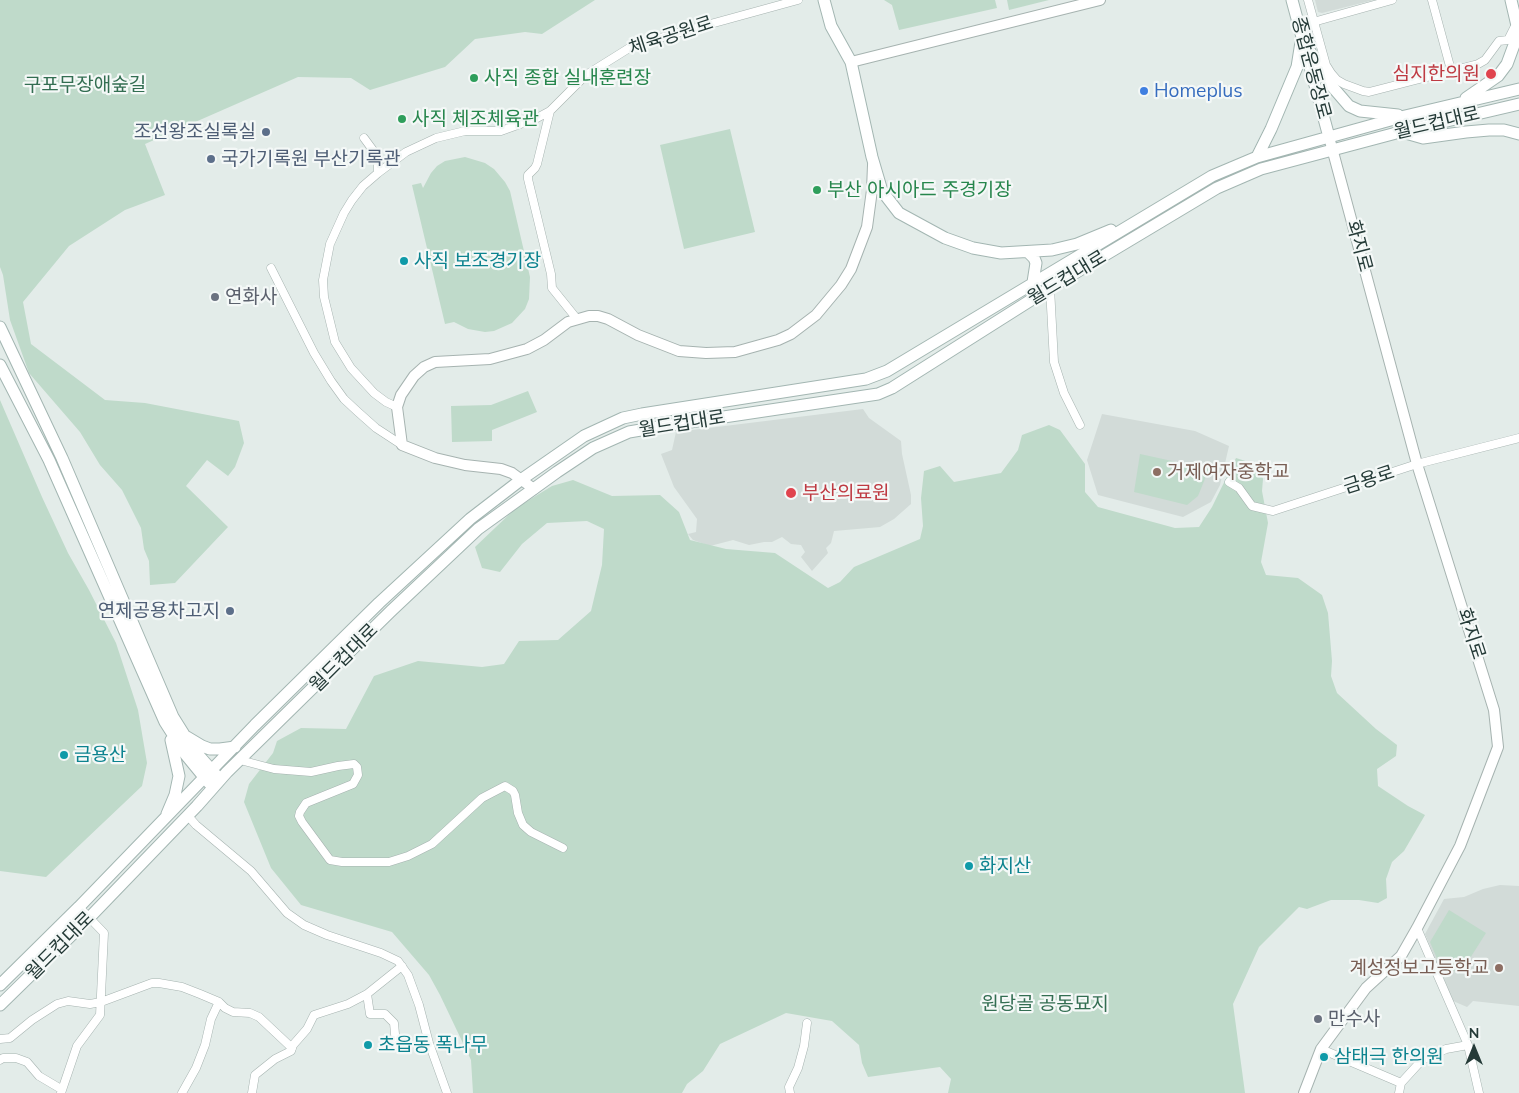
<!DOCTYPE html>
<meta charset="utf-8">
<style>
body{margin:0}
#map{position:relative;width:1519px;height:1093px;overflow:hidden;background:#e3ece9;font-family:Mulish,sans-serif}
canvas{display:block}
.north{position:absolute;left:1449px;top:1023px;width:50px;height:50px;-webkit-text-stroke:4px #f4f8f7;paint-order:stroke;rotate:0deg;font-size:14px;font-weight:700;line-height:20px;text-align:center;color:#253b38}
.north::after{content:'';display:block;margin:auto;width:18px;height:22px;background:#253b38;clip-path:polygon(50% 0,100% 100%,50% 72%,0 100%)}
</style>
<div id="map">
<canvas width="1519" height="1093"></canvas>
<div class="north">N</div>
</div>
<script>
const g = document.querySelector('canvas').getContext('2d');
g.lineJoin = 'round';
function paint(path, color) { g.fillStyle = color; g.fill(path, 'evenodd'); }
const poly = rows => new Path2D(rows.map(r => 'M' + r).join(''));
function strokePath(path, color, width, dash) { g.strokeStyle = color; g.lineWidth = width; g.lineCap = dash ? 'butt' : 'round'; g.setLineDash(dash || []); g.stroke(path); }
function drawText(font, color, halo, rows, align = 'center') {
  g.font = font + ' Mulish,"Noto Sans KR",sans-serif'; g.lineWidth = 4.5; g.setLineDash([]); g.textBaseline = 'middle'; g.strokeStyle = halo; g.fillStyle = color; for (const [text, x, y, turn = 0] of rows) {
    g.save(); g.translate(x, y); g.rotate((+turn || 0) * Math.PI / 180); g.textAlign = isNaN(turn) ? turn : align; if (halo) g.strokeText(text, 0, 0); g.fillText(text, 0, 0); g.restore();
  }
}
paint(poly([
 [1315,0,1374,0,1322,13,1318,12],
 [863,409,869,418,901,441,902,454,911,495,911,504,894,519,880,527,834,531,831,543,826,548,828,553,812,571,801,557,805,552,801,545,791,544,782,537,772,542,764,542,749,545,733,540,710,546,693,540,688,534,696,532,697,519,674,487,661,454,672,450,676,432],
 [1102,414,1195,431,1229,446,1220,485,1211,502,1183,517,1098,495,1087,460],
 [1500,885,1519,886,1519,1006,1473,1001,1467,1007,1453,1001,1425,934,1444,899,1464,897,1483,889]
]), '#d2dbd8');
paint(poly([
 [0,0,595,0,542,34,525,32,475,39,445,67,370,90,351,78,298,77,145,144,165,195,125,210,69,246,23,302,31,344,105,400,145,403,239,421,244,443,235,467,228,476,207,460,186,486,228,527,175,583,150,585,149,561,144,549,141,528,122,490,100,465,80,432,29,373,10,320,3,275,0,267],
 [884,0,995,0,997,8,899,30,892,5],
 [1007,0,1049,0,1009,10],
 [730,129,755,232,684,249,660,145],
 [465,157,485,163,494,169,505,182,510,191,530,277,529,299,525,309,512,323,494,331,485,332,468,329,454,322,445,324,412,185,421,183,423,188,431,173,437,166,445,161],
 [528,391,537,412,492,430,492,441,452,442,451,406,491,405],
 [0,400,42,497,68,553,89,590,116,643,138,710,147,763,142,786,46,877,0,871],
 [1049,425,1060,430,1085,464,1085,492,1098,507,1175,528,1199,527,1212,507,1236,458,1258,465,1263,479,1262,491,1268,523,1261,562,1266,575,1298,578,1322,595,1328,613,1332,661,1331,676,1337,693,1376,729,1397,745,1396,756,1377,769,1378,786,1408,806,1425,815,1404,851,1392,862,1386,879,1387,898,1378,903,1359,900,1331,900,1307,909,1299,907,1259,947,1233,1004,1245,1093,948,1093,951,1079,940,1067,868,1077,862,1063,859,1045,832,1021,786,1013,720,1044,703,1071,687,1084,682,1093,473,1093,471,1060,440,995,429,975,392,932,301,905,271,868,244,802,249,784,273,753,277,741,301,728,346,729,374,676,418,661,482,667,504,664,519,641,558,640,591,611,602,565,604,529,587,521,547,523,522,544,500,572,482,568,475,547,516,508,552,486,573,480,612,496,660,495,679,512,690,540,726,549,775,553,828,588,840,582,854,567,920,539,923,526,921,498,924,471,940,466,954,482,1001,473,1018,450,1022,435],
 [1140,454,1209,469,1198,496,1187,505,1134,492],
 [1449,910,1486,933,1460,974,1438,961,1430,942]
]), '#bfdaca');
const minor = poly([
 [1308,0,1326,65,1331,73,1337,80,1344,84,1363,91,1369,92,1478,64,1485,60,1499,41,1508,40,1514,28],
 [1432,0,1451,70],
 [1299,26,1392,0],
 [550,111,537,164,535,168,528,175,528,179,551,274,552,288,577,319],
 [364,138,378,157,378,173],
 [271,268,314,353,331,381,344,399,358,412,376,428,402,445],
 [1050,288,1054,362,1064,393,1080,425],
 [397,407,386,402,374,393,351,368,335,342,324,297,323,280,330,244,344,213,352,200,363,186,378,173,406,152,436,138,465,131,501,131,537,118,550,111,586,75,634,45,798,0],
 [1229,482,1239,488,1252,506,1273,511,1417,464,1519,438],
 [240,760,274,769,311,772,338,766,354,764,357,767,358,775,353,784,306,803,300,812,299,816,302,822,330,860,342,862,389,862,408,856,432,844,482,798,505,786,513,791,515,795,518,813,523,825,531,832,563,848],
 [188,816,196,825,251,871,287,913,304,925,327,935,381,953,398,961,408,975,419,1005,429,1043,447,1093],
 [367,994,370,1014,385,1014,394,1023,396,1045],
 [0,1039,10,1038,32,1020,57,1004,68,1001,90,1004,101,1002,152,983,159,983,182,987,200,994,219,1002,225,1008,233,1012,250,1013,259,1017,292,1048],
 [1468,1045,1479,1093],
 [1321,1049,1401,1083],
 [0,1060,3,1058,16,1058,27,1062,39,1076,61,1089],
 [61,1093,77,1046,100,1015,104,933,79,907],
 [182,1093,196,1068,205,1045,211,1019,219,1002],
 [252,1093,255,1075,275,1059,291,1051,293,1045,307,1029,314,1015,348,1004,367,994,402,966],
 [790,1093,789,1087,798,1068,804,1046,807,1023],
 [1399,1093,1401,1083,1422,1060,1446,1049,1468,1045,1417,928]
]);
const tertiary = poly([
 [851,62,1100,0],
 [534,489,512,473,501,469,465,465,435,458,402,445,397,407,401,395,414,376,424,367,435,362,490,359,527,349,544,340,568,322,589,316,598,316,608,319,638,335,679,351,706,353,735,352,778,340,791,334,816,315,841,285,851,269,867,227,872,190,873,165],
 [1304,1093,1321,1049,1366,988,1401,956,1417,928,1460,846,1498,747,1494,710,1417,464,1329,137]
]);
const secondary = poly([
 [824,0,831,26,851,62,872,157,882,191,899,213,945,238,973,248,1001,253,1052,250,1077,244,1111,230],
 [1292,0,1329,137],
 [1511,0,1518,30],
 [1309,50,1330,84,1349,106,1360,111,1398,115],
 [1466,98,1498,76,1507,64,1514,45,1517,24],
 [1402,132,1423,138,1466,132,1489,130,1504,130,1519,134],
 [1257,157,1271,129,1297,67,1301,42],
 [1028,252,1034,258,1036,263,1033,282],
 [0,327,62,458,173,717,193,749,216,775],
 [0,365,49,460,165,722,186,755,209,783],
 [187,737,202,746,210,749,220,749,235,747],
 [167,814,175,795,179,776,171,740],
 [0,985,79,907,255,725,379,603,470,519,522,479,584,436,623,418,642,414,866,379,887,371,1212,176,1257,157,1405,116,1519,89],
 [0,1005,89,918,197,806,227,772,391,611,478,529,557,472,593,448,629,432,670,425,878,394,892,388,1050,288,1217,188,1261,169,1400,132,1519,104]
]);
strokePath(minor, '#a6b3b0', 9);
strokePath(tertiary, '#a6b3b0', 12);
strokePath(secondary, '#a3b6b2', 13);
strokePath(minor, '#fff', 8);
strokePath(tertiary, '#fff', 10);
strokePath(secondary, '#fff', 11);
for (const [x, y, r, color] of [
 [1491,74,6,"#e0444e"],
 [474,78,5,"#2e9e5b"],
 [1144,91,5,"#3f7fe0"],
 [402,119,5,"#2e9e5b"],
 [266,132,5,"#5c6f8a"],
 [211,159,5,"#5c6f8a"],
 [817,190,5,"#2e9e5b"],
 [404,261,5,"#0f9aa8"],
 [215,297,5,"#6b7280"],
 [1157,472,5,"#8d6e63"],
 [791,493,6,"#e0444e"],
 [230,611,5,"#5c6f8a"],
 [64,755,5,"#0f9aa8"],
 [969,866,5,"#0f9aa8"],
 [1499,968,5,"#8d6e63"],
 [1318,1019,5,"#6b7280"],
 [368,1045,5,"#0f9aa8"],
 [1324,1057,5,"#0f9aa8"]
]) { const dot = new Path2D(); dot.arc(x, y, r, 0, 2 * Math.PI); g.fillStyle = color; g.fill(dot); strokePath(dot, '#f4f8f7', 2); }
drawText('19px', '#253b38', '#f4f8f7', [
 ["체육공원로",671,36,-18],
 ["종합운동장로",1311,68,75],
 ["월드컵대로",1437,123,-13],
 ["화지로",1359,246,75],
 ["월드컵대로",1067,278,-31],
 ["월드컵대로",682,424,-9],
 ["금용로",1369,480,-18],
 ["화지로",1471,634,72],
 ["월드컵대로",344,658,-45],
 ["월드컵대로",60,946,-45]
]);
drawText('19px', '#be3a42', '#f4f8f7', [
 ["심지한의원",1480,74],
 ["부산의료원",802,493,"left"]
], 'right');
drawText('19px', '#27864d', '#f4f8f7', [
 ["사직 종합 실내훈련장",484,78],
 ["사직 체조체육관",412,119],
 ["부산 아시아드 주경기장",827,190]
], 'left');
drawText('19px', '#336e52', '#f4f8f7', [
 ["구포무장애숲길",85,85],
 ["원당골 공동묘지",1045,1004]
]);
drawText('19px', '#366cbe', '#f4f8f7', [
 ["Homeplus",1154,91]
], 'left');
drawText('19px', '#4e5e75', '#f4f8f7', [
 ["조선왕조실록실",256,132],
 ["국가기록원 부산기록관",221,159,"left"],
 ["연제공용차고지",220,611]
], 'right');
drawText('19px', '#0d838f', '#f4f8f7', [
 ["사직 보조경기장",414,261],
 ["금용산",74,755],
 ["화지산",979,866],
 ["초읍동 폭나무",378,1045],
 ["삼태극 한의원",1334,1057]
], 'left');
drawText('19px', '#5b616d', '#f4f8f7', [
 ["연화사",225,297],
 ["만수사",1328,1019]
], 'left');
drawText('19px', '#785e54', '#f4f8f7', [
 ["거제여자중학교",1167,472],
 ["계성정보고등학교",1489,968,"right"]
], 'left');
</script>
